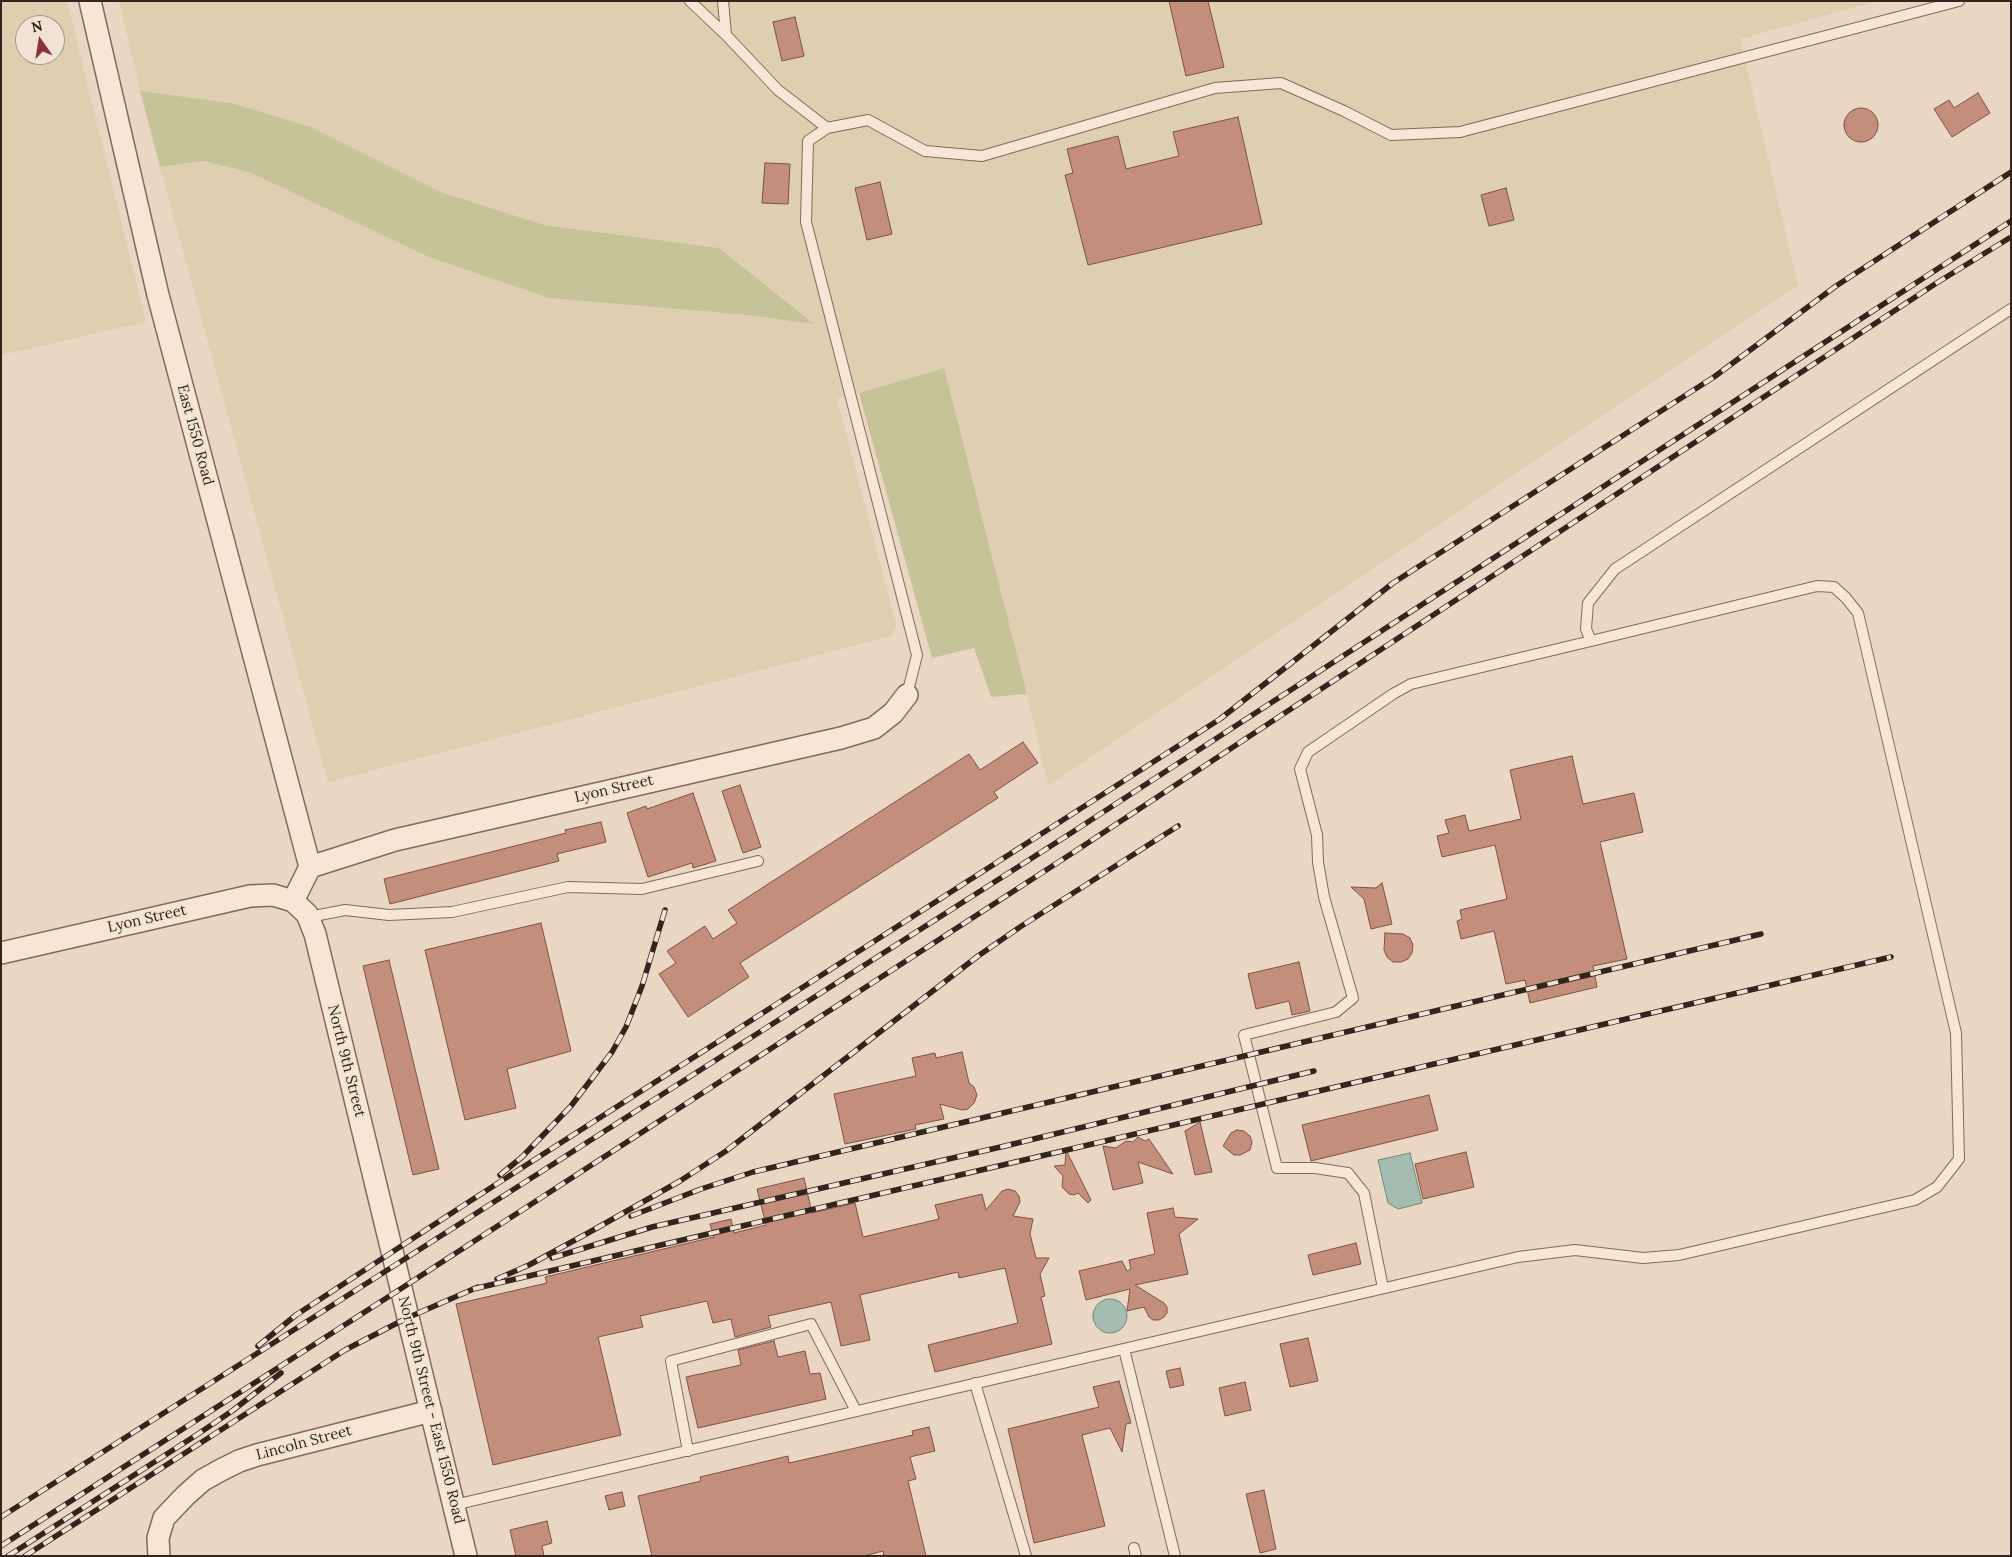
<!DOCTYPE html>
<style>
body{margin:0}
#map{position:relative;width:2012px;height:1557px;overflow:hidden;background:#e9d7c3;font-family:Lora,serif}
canvas{display:block}
.frame{position:absolute;inset:0;border:2px solid #33251e;pointer-events:none}
.north{position:absolute;left:15px;top:15px;width:50px;height:50px;box-sizing:border-box;background:#f1e3d2;border:1px solid #a5978a;border-radius:50%;rotate:347deg;font-size:14px;font-weight:700;line-height:20px;text-align:center;color:#33251e}
.north::after{content:'';display:block;margin:auto;width:18px;height:22px;background:#8b3142;clip-path:polygon(50% 0,100% 100%,50% 72%,0 100%)}
</style>
<div id="map">
<canvas width="2012" height="1557"></canvas>
<div class="frame"></div>
<div class="north">N</div>
</div>
<script>
const g = document.querySelector('canvas').getContext('2d');
g.lineJoin = 'round';
function paint(path, color) { g.fillStyle = color; g.fill(path, 'evenodd'); }
const poly = rows => new Path2D(rows.map(r => 'M' + r).join(''));
function strokePath(path, color, width, dash) { g.strokeStyle = color; g.lineWidth = width; g.lineCap = dash ? 'butt' : 'round'; g.setLineDash(dash || []); g.stroke(path); }
function drawText(font, color, halo, rows, align = 'center') {
  g.font = font + ' Lora,serif'; g.lineWidth = 4; g.setLineDash([]); g.textBaseline = 'middle'; g.strokeStyle = halo; g.fillStyle = color; for (const [text, x, y, turn = 0] of rows) {
    g.save(); g.translate(x, y); g.rotate((+turn || 0) * Math.PI / 180); g.textAlign = isNaN(turn) ? turn : align; if (halo) g.strokeText(text, 0, 0); g.fillText(text, 0, 0); g.restore();
  }
}
paint(poly([
 [1,1,67,1,146,322,1,355],
 [25,25,55,25,55,55,25,55],
 [119,1,1878,1,1740,39,1798,285,1048,786,1027,694,944,368,837,399,896,624,892,636,328,782,160,167,203,161,249,172,429,257,549,298,747,315,813,324,719,248,544,225,441,192,311,127,231,103,140,91]
]), '#decfb1');
paint(poly([
 [140,91,231,103,311,127,441,192,544,225,719,248,814,324,747,315,549,298,429,257,249,172,203,161,160,167],
 [944,368,1027,694,991,697,974,648,932,658,859,393]
]), '#c6c398');
const water = poly([
 [1410,1153,1422,1203,1398,1209,1388,1203,1378,1160,1410,1153],
 '1093 1316a17 17 0 1 1 34 0a17 17 0 1 1-34 0Z'
]);
paint(water, '#a5bdb1');
strokePath(water, '#6d897d', 1);
const building = poly([
 [1169,1,1208,1,1224,67,1186,76,1169,1],
 [795,17,804,56,782,61,773,22,795,17],
 [1978,93,1990,113,1952,137,1934,109,1949,100,1954,108,1978,93],
 '1844 125a17 17 0 1 1 34 0a17 17 0 1 1-34 0Z',
 [1238,117,1262,224,1088,265,1065,175,1073,173,1067,149,1118,136,1126,169,1179,156,1173,132,1238,117],
 [765,163,790,164,788,204,762,203,765,163],
 [880,182,892,234,867,240,855,188,880,182],
 [1506,188,1514,220,1489,226,1481,195,1506,188],
 [1023,742,1038,763,994,792,998,798,740,963,749,977,688,1017,659,974,676,963,667,951,705,926,713,939,737,923,728,910,969,754,980,770,1023,742],
 [1572,756,1583,804,1634,793,1643,832,1600,842,1627,959,1593,966,1597,987,1530,1003,1525,980,1506,984,1494,931,1461,939,1457,921,1462,919,1460,910,1507,899,1495,845,1442,857,1437,836,1449,833,1445,820,1465,815,1469,831,1521,819,1510,770,1572,756],
 [740,785,761,847,743,853,722,791,740,785],
 [693,793,716,861,693,868,692,863,648,877,627,813,646,806,647,809,693,793],
 [601,822,606,842,557,854,559,861,390,904,384,879,566,833,565,830,601,822],
 [1382,883,1392,924,1371,929,1364,899,1351,887,1376,888,1382,883],
 [541,923,571,1051,507,1069,516,1108,465,1120,425,950,541,923],
 [1385,933,1403,934,1410,938,1413,945,1412,953,1408,959,1401,962,1393,962,1387,957,1384,950,1385,933],
 [389,960,439,1169,413,1175,363,966,389,960],
 [1299,962,1310,1011,1292,1015,1289,1001,1256,1009,1248,974,1299,962],
 [962,1052,969,1083,974,1087,977,1095,974,1103,968,1109,962,1110,940,1104,944,1119,915,1125,916,1129,845,1144,834,1094,916,1076,912,1058,935,1053,936,1058,962,1052],
 [1429,1095,1438,1130,1311,1161,1302,1125,1429,1095],
 [1200,1122,1212,1172,1195,1175,1185,1131,1200,1122],
 [1237,1130,1244,1131,1250,1136,1252,1142,1250,1150,1240,1155,1234,1155,1223,1146,1231,1133,1237,1130],
 [1138,1137,1145,1141,1149,1139,1173,1174,1138,1162,1143,1183,1113,1190,1103,1146,1116,1148,1126,1141,1133,1142,1138,1137],
 [1066,1150,1091,1200,1088,1203,1078,1193,1074,1195,1069,1194,1062,1187,1063,1176,1054,1166,1065,1165,1066,1150],
 [1466,1152,1474,1187,1423,1199,1415,1164,1466,1152],
 [804,1178,812,1213,855,1203,863,1237,939,1219,935,1205,982,1194,986,1210,1002,1191,1008,1189,1015,1191,1019,1196,1020,1202,1013,1216,1033,1219,1030,1234,1036,1258,1049,1258,1040,1274,1045,1296,1041,1297,1052,1344,935,1372,928,1345,1018,1323,1005,1268,959,1278,958,1272,860,1295,870,1340,841,1346,831,1302,768,1316,771,1327,735,1337,731,1319,713,1323,707,1301,640,1316,643,1327,598,1337,621,1435,493,1465,456,1304,547,1283,545,1277,714,1237,710,1224,731,1219,734,1233,766,1225,757,1189,804,1178],
 [1173,1208,1175,1217,1198,1219,1179,1234,1188,1274,1135,1285,1164,1303,1167,1307,1167,1313,1164,1317,1159,1320,1153,1320,1149,1317,1144,1307,1127,1311,1130,1289,1086,1300,1079,1271,1122,1261,1127,1271,1131,1269,1129,1260,1155,1254,1147,1213,1173,1208],
 [1356,1243,1361,1264,1313,1275,1308,1255,1356,1243],
 [1308,1338,1318,1381,1290,1387,1280,1344,1308,1338],
 [774,1341,778,1357,805,1351,810,1374,820,1373,826,1399,698,1428,686,1377,741,1365,738,1350,774,1341],
 [1180,1368,1184,1385,1170,1388,1166,1371,1180,1368],
 [1119,1381,1131,1423,1126,1424,1122,1452,1110,1428,1082,1435,1105,1526,1034,1543,1008,1429,1099,1407,1093,1387,1119,1381],
 [1245,1382,1251,1410,1225,1416,1219,1388,1245,1382],
 [929,1427,935,1451,910,1457,916,1479,908,1481,926,1556,884,1556,883,1551,864,1556,652,1556,638,1496,701,1481,700,1477,788,1456,789,1463,913,1435,912,1431,929,1427],
 [1264,1490,1276,1549,1260,1553,1246,1494,1264,1490],
 [622,1492,625,1506,609,1510,605,1496,622,1492],
 [547,1521,552,1543,542,1546,544,1556,516,1556,510,1530,547,1521]
]);
paint(building, '#c48e7c');
strokePath(building, '#7e5144', 1);
const lane = poly([
 [690,1,726,35],
 [723,1,726,35,778,90,827,128],
 [907,695,917,655,806,222,808,141,827,128,868,120,925,151,982,156,1215,88,1281,83,1344,111,1391,135,1460,132,1959,1],
 [309,917,345,910,389,915,452,912,568,887,642,889,758,861],
 [1383,1288,1364,1193,1348,1173,1315,1168,1277,1168,1244,1035,1336,1012,1353,998,1324,897,1318,862,1317,835,1300,769,1308,752,1393,694,1411,684,1591,641],
 [1124,1349,1175,1556],
 [975,1383,1026,1556],
 [688,1451,671,1361,811,1324,856,1411],
 [454,1505,1518,1257,1575,1250,1643,1258,1679,1255,1915,1200,1937,1187,1959,1159,1956,1033,1858,613,1846,598,1834,587,1817,586,1591,641,1586,629,1588,603,1615,569,2011,309],
 [1134,1548,1136,1556]
]);
const street = poly([
 [90,1,158,295,310,867],
 [310,867,395,840,841,738,874,728,893,713,907,695],
 [293,901,310,867],
 [1,953,250,896,273,895,293,901,307,914,315,934,466,1556],
 [159,1556,158,1538,164,1518,186,1495,203,1480,221,1470,239,1461,257,1455,431,1411]
]);
strokePath(lane, '#82695c', 12);
strokePath(street, '#82695c', 24);
strokePath(lane, '#f5e6d5', 10);
strokePath(street, '#f5e6d5', 21);
const rail = poly([
 [500,1175,522,1157,571,1106,612,1052,626,1027,642,986,665,910],
 [631,1216,701,1189,753,1172,1761,934],
 [552,1258,652,1227,1005,1146,1314,1071],
 [497,1279,529,1265,588,1233,680,1181,726,1151,978,956,1020,927,1178,826],
 [473,1289,1891,957],
 [258,1346,296,1315,464,1205,1220,719,1393,583,1714,377,1836,286,2011,172],
 [1,1517,1068,835,2011,221],
 [1,1546,402,1288,1074,852,1935,284,2011,237],
 [8,1556,198,1434,232,1411,281,1373],
 [25,1556,345,1350,407,1318,478,1287]
]);
strokePath(rail, '#33251e', 5.5);
strokePath(rail, '#f1e3d2', 4, [11]);
drawText('15px', '#33251e', '#f1e3d2', [
 ["East 1550 Road",195,435,75],
 ["Lyon Street",614,789,-13],
 ["Lyon Street",147,919,-13],
 ["North 9th Street",346,1061,76],
 ["North 9th Street - East 1550 Road",431,1410,76],
 ["Lincoln Street",304,1443,-15]
]);
</script>
